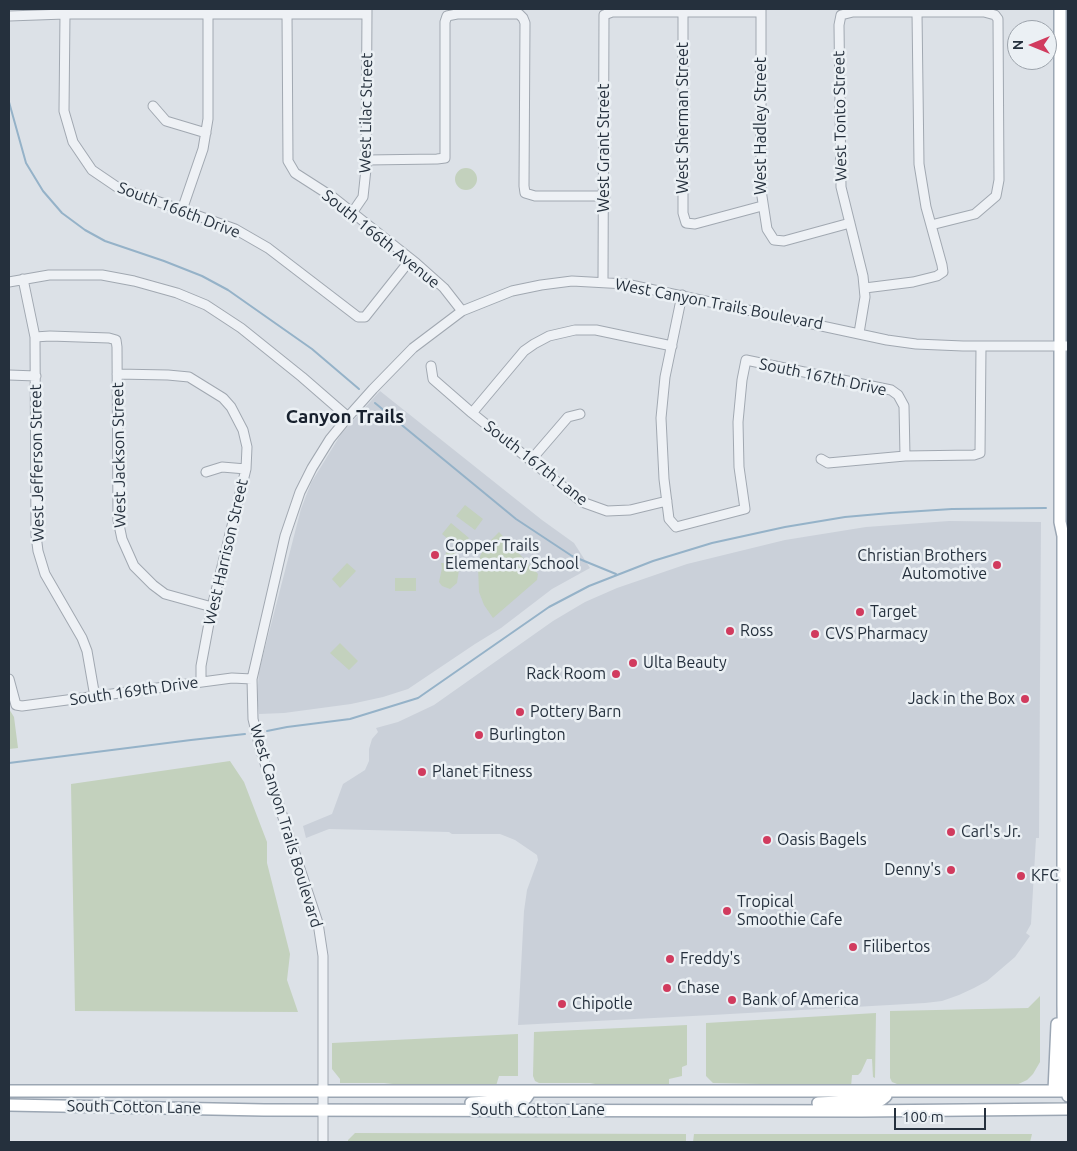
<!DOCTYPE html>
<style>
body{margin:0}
#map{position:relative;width:1077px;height:1151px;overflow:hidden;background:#dce1e7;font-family:Ubuntu,sans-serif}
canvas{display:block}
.frame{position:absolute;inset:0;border:10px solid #25303d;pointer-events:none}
.north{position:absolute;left:1007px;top:20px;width:50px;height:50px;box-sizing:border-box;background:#ebf0f4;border:1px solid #9ca3ab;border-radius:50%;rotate:270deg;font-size:14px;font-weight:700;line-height:20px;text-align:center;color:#25303d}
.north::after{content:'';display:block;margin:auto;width:18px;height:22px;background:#d13b5e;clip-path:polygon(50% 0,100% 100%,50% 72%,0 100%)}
.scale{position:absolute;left:894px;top:1108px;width:92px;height:22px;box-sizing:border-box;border:2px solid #25303d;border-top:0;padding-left:6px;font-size:15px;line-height:18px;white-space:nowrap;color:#25303d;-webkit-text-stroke:4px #ebf0f4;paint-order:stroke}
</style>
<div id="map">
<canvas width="1077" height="1151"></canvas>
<div class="frame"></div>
<div class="north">N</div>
<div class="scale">100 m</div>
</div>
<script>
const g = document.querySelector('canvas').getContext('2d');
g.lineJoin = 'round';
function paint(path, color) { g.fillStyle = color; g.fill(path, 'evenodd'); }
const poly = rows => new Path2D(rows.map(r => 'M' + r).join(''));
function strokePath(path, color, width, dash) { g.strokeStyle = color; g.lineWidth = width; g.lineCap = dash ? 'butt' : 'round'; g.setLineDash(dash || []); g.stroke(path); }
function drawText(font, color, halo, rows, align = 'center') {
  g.font = font + ' Ubuntu,sans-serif'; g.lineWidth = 5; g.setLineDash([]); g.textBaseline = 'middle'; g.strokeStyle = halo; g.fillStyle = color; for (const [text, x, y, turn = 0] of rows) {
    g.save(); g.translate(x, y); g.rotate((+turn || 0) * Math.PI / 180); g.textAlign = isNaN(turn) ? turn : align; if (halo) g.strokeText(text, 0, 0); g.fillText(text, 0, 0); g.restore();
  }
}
paint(poly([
 [380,391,542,520,574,543,590,568,552,589,501,628,475,644,408,689,383,697,351,704,284,713,259,714,257,699,259,671,301,509,311,483,341,434],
 [949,521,1041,522,1039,838,1036,838,1031,924,1026,933,1030,936,1015,957,987,981,974,988,959,995,942,1001,925,1003,712,1015,518,1025,524,911,527,890,538,860,537,855,515,840,500,834,452,834,449,832,329,829,306,838,303,826,332,814,343,784,365,770,369,761,369,749,372,739,378,732,376,728,398,722,434,705,553,621,585,602,617,588,687,564,785,540,866,527]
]), '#cad0d9');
paint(poly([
 '455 179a11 11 0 1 1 22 0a11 11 0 1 1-22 0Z',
 [465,505,483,519,475,530,456,516],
 [451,523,469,538,460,549,442,534],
 [499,532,538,574,537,580,493,618,484,605,479,592,478,567,480,556,487,544],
 [450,548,457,554,460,563,457,583,450,589,442,586,439,582,442,568,441,563,444,563,446,553],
 [347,563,356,571,340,588,332,579],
 [395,578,416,578,416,591,395,591],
 [340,643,358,661,349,670,330,653],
 [9,709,14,717,18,748,9,749],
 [230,761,244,782,267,842,267,863,290,954,287,980,298,1012,75,1011,71,784],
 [1040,996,1040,1062,1033,1074,1027,1080,1012,1087,968,1087,950,1084,897,1084,892,1082,890,1078,890,1011,1028,1008],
 [876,1013,875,1078,873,1077,872,1059,867,1059,861,1072,858,1075,852,1075,851,1087,779,1086,760,1084,713,1083,706,1076,706,1023],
 [687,1025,687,1065,682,1067,682,1076,669,1079,669,1087,611,1087,590,1083,539,1083,535,1081,533,1076,534,1032],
 [518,1034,518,1076,499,1076,496,1086,411,1086,384,1083,340,1083,340,1079,332,1069,332,1043],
 [355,1133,686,1134,686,1142,348,1142,348,1140],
 [694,1134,1032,1134,1030,1142,693,1142]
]), '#c3d1bd');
strokePath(poly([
 [9,102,26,163,43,191,62,213,85,230,105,241,164,261,202,276,228,290,312,349,359,389],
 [375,403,516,519,572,556,616,574],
 [267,731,287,727,350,719,418,698,549,607,589,586,653,561,712,543,785,527,845,517,890,513,952,509,1046,508],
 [9,763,191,740,245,734]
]), '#95b2c8', 2);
const minor = poly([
 [761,9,761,190,767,229,774,240,784,241,850,223],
 [683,13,683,213,686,223,695,224,762,206],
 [65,14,64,111,73,142,92,170,117,187,235,229,268,248,358,317,365,317,411,259],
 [287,14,288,161,295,173,334,198,416,263,444,288,462,311],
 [9,16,65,14,367,14],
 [153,106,166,121,206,133],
 [367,160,437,159,445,158,445,22,447,16,457,14,519,14,523,18,525,23,524,186,525,193,535,196,605,196],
 [182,210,203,149,208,119,208,14],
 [352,213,363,197,366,169,367,10],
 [23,279,35,337,36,535,38,551,45,574,82,638,87,651,95,697],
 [603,281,604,15,612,12,761,12],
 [9,282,49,275,102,275,134,281,177,293,206,305,241,328,302,377,348,417],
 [865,288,913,282,937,276,943,272,942,265,926,207,919,164,917,13],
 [682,295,665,377,661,418,664,479,669,519,676,527,745,509,739,467,738,422,742,380,746,360,891,390,898,395,904,406,905,456],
 [859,333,865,297,863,276,841,187,839,25,841,15,853,12,984,12,995,15,998,19,999,180,996,196,975,214,931,225],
 [35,337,50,336,109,338,116,340,117,347,118,520,122,539,134,566,153,585,165,594,212,607],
 [431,366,433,379,472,413,582,502,607,511,630,510,667,501],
 [117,374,168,375,189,377,223,398,231,407,243,430,247,447,246,469,212,607,201,666,201,682],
 [9,375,36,376],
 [472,413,524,351,534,344,549,336,575,330,596,330,672,346],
 [821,459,828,463,905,456,974,455,980,453,981,347],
 [531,460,568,417,580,414],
 [206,472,222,467,246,469],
 [9,679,16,705,22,706,232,678,252,679],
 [323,1142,323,956,318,923,260,748,253,719,252,679,285,536,300,492,312,468,330,439,348,417,373,389,413,348,462,311,512,291,541,285,572,281,626,284,887,340,916,344,963,346,1068,346]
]);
const major = poly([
 [1060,9,1060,522,1063,536,1063,1005,1064,1083,1068,1096],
 [9,1091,1068,1091],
 [1054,1091,1057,1024],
 [471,1103,521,1100,526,1098,530,1092],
 [818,1103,881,1100,886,1096,886,1092],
 [9,1105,264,1110,862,1111,1068,1109]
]);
strokePath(minor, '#a1a8b1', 11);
strokePath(major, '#9ba6b3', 14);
strokePath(minor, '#eef1f5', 9);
strokePath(major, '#fff', 11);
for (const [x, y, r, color] of [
 [435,555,5,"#d13b5e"],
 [997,565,5,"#d13b5e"],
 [860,612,5,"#d13b5e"],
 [730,631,5,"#d13b5e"],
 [815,634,5,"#d13b5e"],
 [633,663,5,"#d13b5e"],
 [616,674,5,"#d13b5e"],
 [1025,699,5,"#d13b5e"],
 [520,712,5,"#d13b5e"],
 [479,735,5,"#d13b5e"],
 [422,772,5,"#d13b5e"],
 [951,832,5,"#d13b5e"],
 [767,840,5,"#d13b5e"],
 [951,870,5,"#d13b5e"],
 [1021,876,5,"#d13b5e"],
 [727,911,5,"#d13b5e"],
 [853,947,5,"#d13b5e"],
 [670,959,5,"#d13b5e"],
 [667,988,5,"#d13b5e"],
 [732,1000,5,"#d13b5e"],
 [562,1004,5,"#d13b5e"]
]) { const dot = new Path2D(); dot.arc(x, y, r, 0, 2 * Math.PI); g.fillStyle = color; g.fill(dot); strokePath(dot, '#ebf0f4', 2); }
drawText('16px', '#25303d', '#ebf0f4', [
 ["West Lilac Street",366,113,-89],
 ["West Tonto Street",840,116,-91],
 ["West Sherman Street",683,118,-90],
 ["West Hadley Street",761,126,-90],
 ["West Grant Street",604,148,-90],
 ["South 166th Drive",179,210,21],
 ["South 166th Avenue",381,239,39],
 ["West Canyon Trails Boulevard",719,304,11],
 ["South 167th Drive",823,377,12],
 ["West Jackson Street",119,455,-91],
 ["West Jefferson Street",37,463,-91],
 ["South 167th Lane",536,463,38],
 ["West Harrison Street",226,552,-77],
 ["South 169th Drive",134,691,-8],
 ["West Canyon Trails Boulevard",286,826,73],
 ["South Cotton Lane",134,1107,1],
 ["South Cotton Lane",538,1110]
]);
drawText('16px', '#25303d', '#ebf0f4', [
 ["Copper Trails",445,546],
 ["Elementary School",445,564],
 ["Christian Brothers",987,556,"right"],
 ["Automotive",987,574,"right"],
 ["Target",870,612],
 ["Ross",740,631],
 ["CVS Pharmacy",825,634],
 ["Ulta Beauty",643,663],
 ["Rack Room",606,674,"right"],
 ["Jack in the Box",1015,699,"right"],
 ["Pottery Barn",530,712],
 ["Burlington",489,735],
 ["Planet Fitness",432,772],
 ["Carl's Jr.",961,832],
 ["Oasis Bagels",777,840],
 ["Denny's",941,870,"right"],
 ["KFC",1031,876],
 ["Tropical",737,902],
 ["Smoothie Cafe",737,920],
 ["Filibertos",863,947],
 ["Freddy's",680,959],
 ["Chase",677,988],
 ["Bank of America",742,1000],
 ["Chipotle",572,1004]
], 'left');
drawText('bold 19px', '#18212e', '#ebf0f4', [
 ["Canyon Trails",345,417]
]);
</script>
